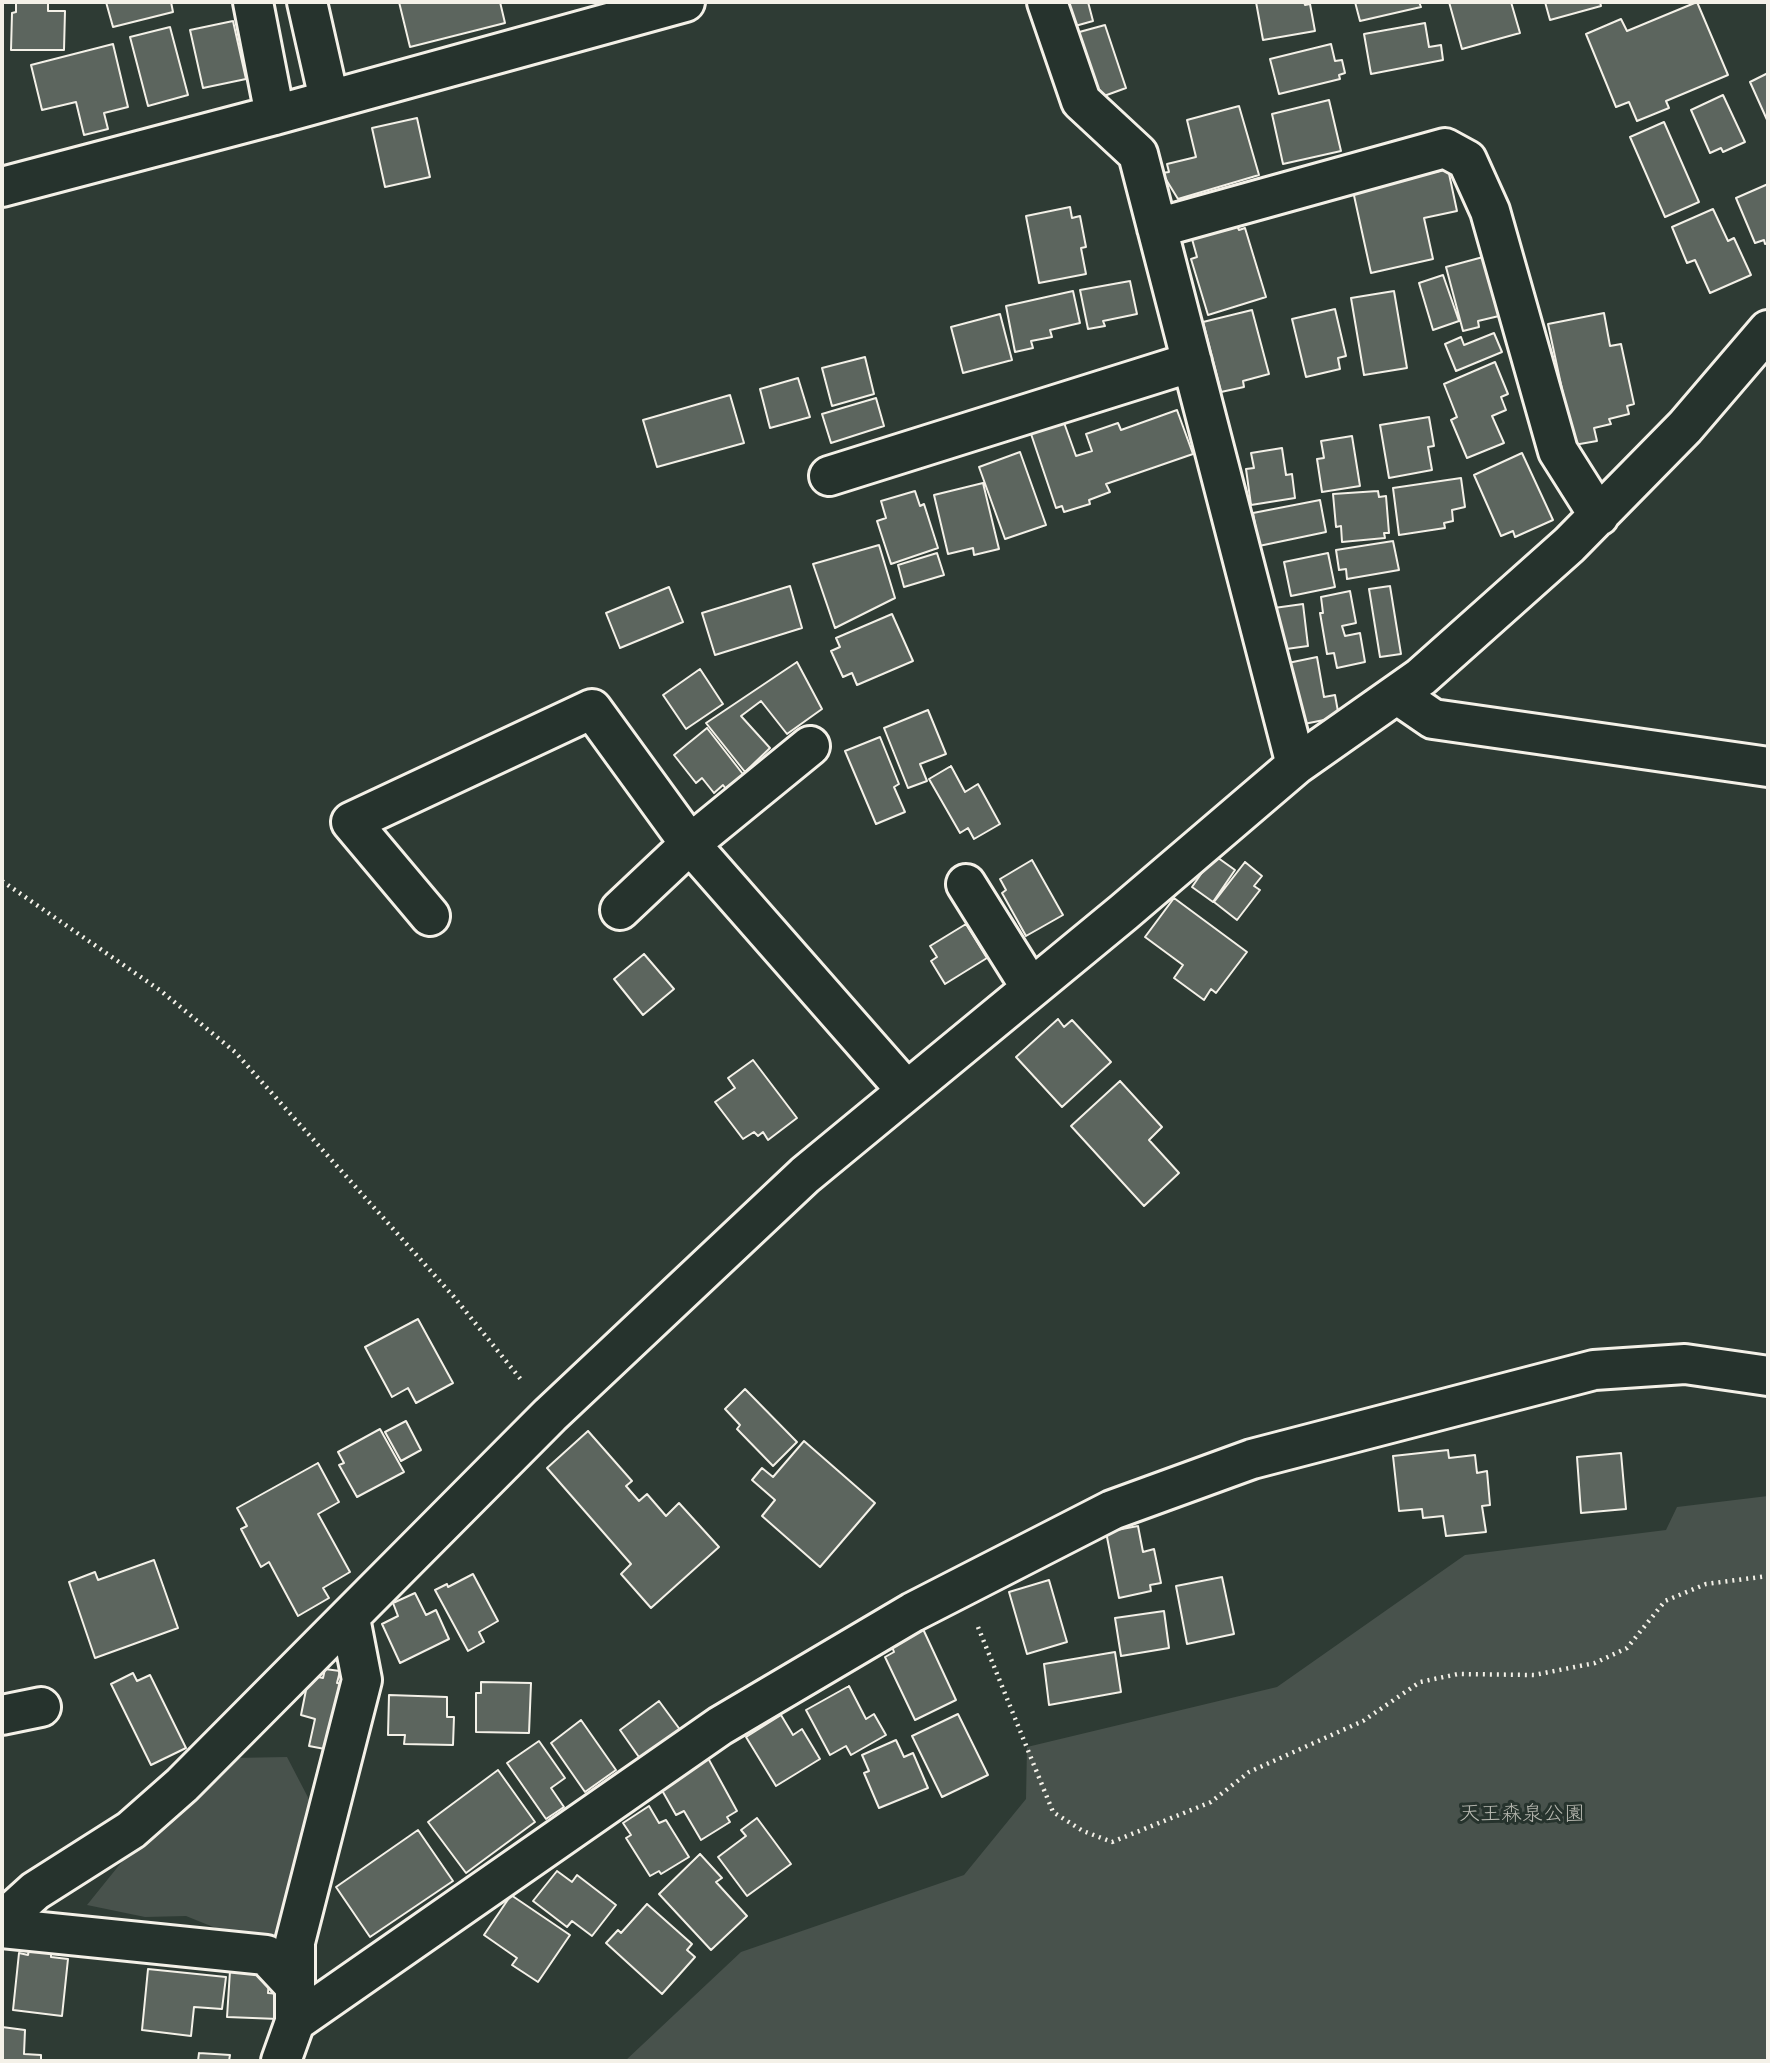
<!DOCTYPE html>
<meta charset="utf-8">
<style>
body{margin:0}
#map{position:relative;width:1770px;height:2063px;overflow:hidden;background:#2e3b34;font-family:Pangolin,sans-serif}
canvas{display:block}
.frame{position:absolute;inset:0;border:4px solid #f4f1e8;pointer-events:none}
</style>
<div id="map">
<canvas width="1770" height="2063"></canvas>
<div class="frame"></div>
</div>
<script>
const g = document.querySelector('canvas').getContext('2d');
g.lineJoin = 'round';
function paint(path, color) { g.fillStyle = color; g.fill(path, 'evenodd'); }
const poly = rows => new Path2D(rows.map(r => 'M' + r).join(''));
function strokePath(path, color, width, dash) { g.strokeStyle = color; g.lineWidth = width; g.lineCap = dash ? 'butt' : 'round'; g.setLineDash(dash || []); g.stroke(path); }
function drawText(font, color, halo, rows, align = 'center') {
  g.font = font + ' Pangolin,"Klee One",sans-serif'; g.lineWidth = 6; g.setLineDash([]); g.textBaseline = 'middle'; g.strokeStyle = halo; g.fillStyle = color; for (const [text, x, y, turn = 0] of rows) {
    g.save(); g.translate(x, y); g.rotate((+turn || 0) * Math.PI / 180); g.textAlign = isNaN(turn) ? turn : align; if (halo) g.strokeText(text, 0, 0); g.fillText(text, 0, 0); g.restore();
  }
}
paint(poly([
 [1768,1496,1768,2061,625,2061,741,1952,964,1875,1026,1799,1027,1747,1277,1687,1465,1555,1666,1530,1677,1507],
 [287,1757,313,1807,283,1940,238,1937,186,1916,145,1917,87,1905,137,1843,233,1758]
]), '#48524c');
const building = poly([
 [16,2,48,2,48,11,65,11,64,50,11,50,12,13,16,12,16,2],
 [106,2,171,2,173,12,113,27,106,2],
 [399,2,500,2,505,23,410,47,399,2],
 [1061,2,1088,2,1093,21,1068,28,1061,2],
 [1256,2,1304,2,1305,5,1310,4,1315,31,1263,40,1256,2],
 [1355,2,1419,2,1421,7,1360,21,1355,2],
 [1449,2,1511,2,1520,33,1462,49,1449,2],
 [1545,2,1600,2,1601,6,1550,20,1545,2],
 [1697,2,1728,75,1666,101,1669,108,1637,121,1629,102,1616,107,1586,34,1621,19,1627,31,1697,2],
 [233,21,246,79,203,88,190,30,233,21],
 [1425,23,1429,47,1441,45,1443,60,1371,74,1364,34,1425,23],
 [1105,25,1126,88,1104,96,1083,73,1072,34,1105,25],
 [170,27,188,95,148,106,130,37,170,27],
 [113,44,128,107,104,113,108,129,84,135,76,102,42,110,31,65,113,44],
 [1331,44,1335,61,1342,60,1345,73,1339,75,1340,79,1279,94,1270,59,1331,44],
 [1768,73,1768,122,1750,82,1768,73],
 [1723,95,1745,142,1723,152,1721,148,1710,153,1691,110,1723,95],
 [1329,100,1341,151,1283,164,1272,114,1329,100],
 [1239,106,1259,175,1178,199,1162,173,1169,172,1167,164,1196,157,1187,120,1239,106],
 [417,118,430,177,385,187,372,128,417,118],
 [1664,122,1699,202,1665,217,1630,137,1664,122],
 [1448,169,1457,211,1424,218,1433,259,1371,273,1353,191,1448,169],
 [1768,184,1768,243,1765,244,1764,240,1755,243,1736,198,1768,184],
 [1070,207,1072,218,1080,216,1086,247,1081,248,1086,274,1039,283,1026,216,1070,207],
 [1713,209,1728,241,1734,238,1751,275,1710,293,1695,260,1687,263,1672,227,1713,209],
 [1237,226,1239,230,1245,228,1266,297,1208,315,1191,259,1197,257,1192,239,1237,226],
 [1483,257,1499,316,1478,321,1479,327,1463,331,1446,267,1483,257],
 [1443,275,1459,321,1433,330,1419,283,1443,275],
 [1130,281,1137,314,1103,321,1105,326,1088,329,1080,290,1130,281],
 [1073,291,1080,323,1050,330,1052,337,1031,341,1033,348,1015,352,1006,306,1073,291],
 [1394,291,1407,368,1364,375,1351,298,1394,291],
 [1335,309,1346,356,1338,358,1340,369,1306,377,1292,319,1335,309],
 [1252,310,1269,374,1243,381,1244,387,1221,392,1203,322,1252,310],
 [1604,313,1610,346,1621,344,1634,404,1627,406,1629,414,1609,419,1611,424,1594,428,1597,441,1574,445,1548,324,1604,313],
 [1000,314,1012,360,963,373,951,327,1000,314],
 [1494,333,1502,352,1456,371,1445,344,1461,337,1464,345,1494,333],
 [865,357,874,394,832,406,822,368,865,357],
 [1495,362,1508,394,1501,397,1506,410,1492,416,1504,443,1467,458,1451,420,1457,417,1444,384,1495,362],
 [798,378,810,417,770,428,760,389,798,378],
 [730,395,744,443,657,467,643,420,730,395],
 [876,398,884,426,831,443,822,414,876,398],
 [1177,410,1193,454,1106,484,1110,492,1089,500,1090,504,1064,512,1062,506,1056,508,1029,428,1062,417,1076,456,1092,451,1086,434,1118,423,1121,430,1177,410],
 [1429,417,1434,446,1428,447,1432,470,1389,478,1380,425,1429,417],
 [1352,436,1360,486,1322,492,1317,459,1324,458,1321,441,1352,436],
 [1282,448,1286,475,1292,474,1295,498,1251,505,1246,469,1254,468,1251,453,1282,448],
 [1020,452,1046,525,1005,539,979,467,1020,452],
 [1522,453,1553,520,1515,537,1513,531,1501,536,1474,475,1522,453],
 [1461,478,1465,507,1452,510,1453,521,1444,523,1445,528,1399,535,1393,488,1461,478],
 [983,483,999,549,974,555,973,548,948,554,934,495,983,483],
 [915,491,920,506,924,504,938,548,891,564,877,521,886,518,881,501,915,491],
 [1378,491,1379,497,1386,496,1389,533,1384,533,1385,538,1342,542,1341,526,1336,527,1333,494,1378,491],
 [1320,500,1326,532,1259,546,1253,513,1320,500],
 [1393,541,1399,570,1347,579,1346,569,1339,570,1336,550,1393,541],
 [879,545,895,598,835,628,813,564,879,545],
 [937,553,944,575,904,587,898,565,937,553],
 [1328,553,1335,587,1291,596,1284,562,1328,553],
 [790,586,802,628,715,655,702,613,790,586],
 [1390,586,1401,654,1380,657,1369,589,1390,586],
 [669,587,683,622,620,648,606,613,669,587],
 [1350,591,1356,623,1342,626,1345,636,1360,633,1365,662,1337,668,1334,653,1327,654,1320,613,1323,613,1321,597,1350,591],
 [1303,604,1308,646,1279,650,1274,608,1303,604],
 [892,614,913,661,857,685,852,673,843,677,831,651,840,647,836,638,892,614],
 [1317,657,1324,697,1335,695,1339,717,1299,725,1288,663,1317,657],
 [797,662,822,709,787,734,761,701,741,716,770,748,745,772,706,723,797,662],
 [700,669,723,704,686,729,663,695,700,669],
 [928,710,946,754,920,764,927,781,908,788,884,728,928,710],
 [707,728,746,778,728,792,723,785,714,793,702,778,696,783,674,755,707,728],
 [880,737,899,784,894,787,905,812,876,824,845,751,880,737],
 [951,766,965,792,978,784,1000,824,974,839,968,828,960,833,929,779,951,766],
 [1214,855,1235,870,1213,902,1192,887,1214,855],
 [1032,860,1063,915,1026,936,1002,893,1006,890,1000,879,1032,860],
 [1245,862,1262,876,1254,886,1260,890,1237,920,1214,902,1245,862],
 [1174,898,1247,952,1216,993,1211,989,1204,1000,1174,978,1183,965,1145,937,1174,898],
 [966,924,987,958,945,984,931,961,937,957,930,946,966,924],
 [644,954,674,989,643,1015,614,979,644,954],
 [1058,1019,1064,1027,1072,1020,1111,1062,1062,1107,1016,1057,1058,1019],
 [753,1060,797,1118,768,1140,763,1132,758,1136,754,1132,743,1139,715,1102,735,1088,728,1078,753,1060],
 [1120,1081,1162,1127,1149,1140,1179,1173,1144,1206,1071,1126,1120,1081],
 [418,1319,453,1383,416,1403,408,1388,392,1397,365,1347,418,1319],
 [745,1389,797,1442,773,1466,737,1429,740,1425,725,1409,745,1389],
 [406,1421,421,1450,401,1461,385,1432,406,1421],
 [380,1429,404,1472,357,1497,339,1465,344,1463,338,1452,380,1429],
 [588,1431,632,1481,626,1486,639,1501,647,1494,666,1516,679,1503,719,1547,651,1608,621,1574,631,1564,547,1468,588,1431],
 [804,1441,875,1503,820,1567,762,1516,775,1500,752,1480,762,1468,773,1477,804,1441],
 [1448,1450,1449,1458,1475,1455,1477,1473,1487,1471,1490,1505,1482,1506,1486,1532,1446,1536,1443,1516,1423,1518,1422,1509,1399,1511,1393,1456,1448,1450],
 [1621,1453,1626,1509,1581,1513,1577,1457,1621,1453],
 [318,1463,339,1502,318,1514,350,1572,323,1588,329,1598,298,1616,269,1562,261,1567,241,1529,247,1526,237,1508,318,1463],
 [1138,1526,1143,1552,1154,1549,1161,1583,1150,1585,1151,1591,1119,1598,1106,1532,1138,1526],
 [154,1560,178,1628,95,1658,69,1582,95,1572,98,1580,154,1560],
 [473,1574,498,1621,479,1632,484,1642,468,1651,435,1590,447,1584,448,1587,473,1574],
 [1222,1577,1234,1634,1187,1644,1176,1586,1222,1577],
 [1049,1580,1067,1642,1027,1654,1009,1592,1049,1580],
 [415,1593,426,1615,436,1610,449,1639,400,1663,382,1624,398,1616,393,1603,415,1593],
 [1164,1611,1169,1648,1121,1656,1115,1618,1164,1611],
 [923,1629,956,1700,915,1720,885,1657,894,1652,891,1644,923,1629],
 [1115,1652,1121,1692,1049,1705,1044,1664,1115,1652],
 [325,1669,340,1671,337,1683,344,1684,330,1750,309,1746,315,1719,301,1715,309,1675,323,1678,325,1669],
 [133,1673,137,1681,150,1675,186,1748,151,1765,111,1684,133,1673],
 [481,1682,531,1683,529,1733,476,1732,476,1693,481,1693,481,1682],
 [849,1686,866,1719,874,1714,886,1735,851,1755,846,1746,830,1755,806,1710,849,1686],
 [389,1695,447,1697,447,1717,454,1717,453,1745,404,1744,405,1735,388,1735,389,1695],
 [659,1701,681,1731,641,1760,620,1730,659,1701],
 [958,1714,988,1775,942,1797,912,1736,958,1714],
 [781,1715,793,1735,802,1729,820,1759,776,1786,746,1737,781,1715],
 [581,1720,616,1770,585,1792,551,1743,581,1720],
 [896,1740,904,1757,913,1753,928,1788,879,1808,864,1773,869,1771,862,1755,896,1740],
 [539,1741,565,1778,551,1788,564,1807,546,1819,507,1763,539,1741],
 [708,1758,737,1811,727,1817,730,1822,701,1840,684,1811,676,1815,659,1785,708,1758],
 [498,1770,535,1822,466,1873,428,1822,498,1770],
 [649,1806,659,1823,666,1820,689,1857,661,1874,659,1871,650,1876,626,1838,631,1835,623,1823,649,1806],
 [757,1818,791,1864,747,1896,718,1857,746,1836,741,1830,757,1818],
 [418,1830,453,1881,370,1937,336,1887,418,1830],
 [700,1854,722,1878,716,1882,747,1916,711,1950,659,1894,700,1854],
 [557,1871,572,1882,577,1875,616,1905,592,1936,572,1921,567,1927,533,1901,557,1871],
 [511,1895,570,1935,538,1982,512,1965,517,1958,484,1935,511,1895],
 [647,1904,692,1944,687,1950,695,1957,662,1994,606,1943,618,1930,621,1933,647,1904],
 [29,1950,51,1953,51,1957,68,1959,62,2016,13,2010,19,1953,28,1955,29,1950],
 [148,1969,226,1977,222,2009,194,2007,191,2036,142,2030,148,1969],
 [230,1971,262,1973,262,1980,269,1981,268,1993,280,1994,278,2019,227,2017,230,1971],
 [2,2027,25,2030,24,2054,41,2055,41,2061,2,2061,2,2027],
 [199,2053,230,2055,229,2061,198,2061,199,2053]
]);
paint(building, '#5c655e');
strokePath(building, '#f4f1e8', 2);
const minor = poly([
 [253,2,275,115],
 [307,2,329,99],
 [1047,2,1081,101,1138,154,1296,765],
 [2,187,275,115,685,2],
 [1157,228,1445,148,1467,160,1490,211,1558,451,1599,516],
 [829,476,1192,362],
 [1398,695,1433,719,1768,767],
 [966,884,1031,988],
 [620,910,690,844,810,746],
 [430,916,351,822,592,709,690,844,907,1091],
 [2,1715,41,1707],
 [2,1921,35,1891,131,1830,182,1785,550,1415,805,1175,1124,912,1296,765,1421,677,1569,545,1685,427,1768,330],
 [2,1928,266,1955,295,1986],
 [295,2022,720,1726,913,1612,1112,1510,1252,1459,1594,1370,1685,1364,1768,1376],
 [281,2061,295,2022,295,1942,362,1680,350,1618]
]);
strokePath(minor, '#f4f1e8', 44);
strokePath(poly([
 [2,881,161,991,235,1052,454,1297,523,1382],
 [978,1627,1053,1812,1083,1831,1112,1842,1211,1802,1249,1772,1363,1721,1420,1682,1458,1674,1534,1675,1595,1663,1627,1648,1665,1601,1706,1584,1768,1576]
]), '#f4f1e8', 4.5, [2, 5]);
strokePath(minor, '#26332d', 38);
drawText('21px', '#b8b9b1', '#26332d', [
 ["天王森泉公園",1522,1815]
]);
</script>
